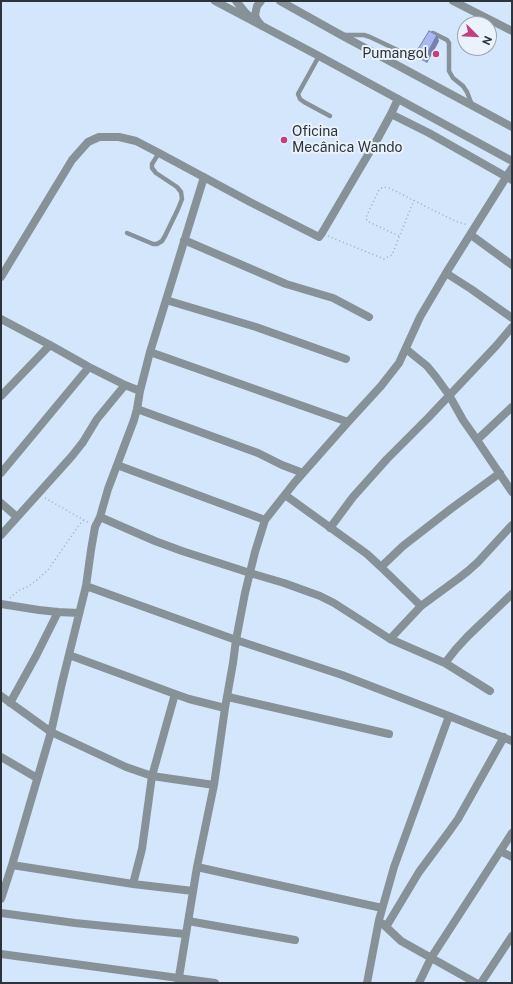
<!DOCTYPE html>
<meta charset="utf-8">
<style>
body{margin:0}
#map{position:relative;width:513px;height:984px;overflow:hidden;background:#d3e6fc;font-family:"Public Sans",sans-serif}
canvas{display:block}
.frame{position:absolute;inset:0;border:2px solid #2c333b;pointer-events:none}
.north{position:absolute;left:457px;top:16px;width:40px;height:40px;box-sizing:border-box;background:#eaf2fb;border:1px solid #9ea6ae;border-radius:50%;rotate:114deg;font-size:11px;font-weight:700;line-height:16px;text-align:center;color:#2c333b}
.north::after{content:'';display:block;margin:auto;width:14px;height:18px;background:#c43f81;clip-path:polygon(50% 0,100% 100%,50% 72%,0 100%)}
</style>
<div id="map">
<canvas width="513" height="984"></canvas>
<div class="frame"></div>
<div class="north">N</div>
</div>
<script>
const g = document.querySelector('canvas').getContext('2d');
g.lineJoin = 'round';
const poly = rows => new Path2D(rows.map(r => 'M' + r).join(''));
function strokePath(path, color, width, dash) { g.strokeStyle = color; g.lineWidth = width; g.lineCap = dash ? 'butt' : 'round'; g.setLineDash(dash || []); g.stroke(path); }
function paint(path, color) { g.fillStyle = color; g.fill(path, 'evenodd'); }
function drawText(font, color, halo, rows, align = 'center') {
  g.font = font + ' "Public Sans",sans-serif'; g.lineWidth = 4; g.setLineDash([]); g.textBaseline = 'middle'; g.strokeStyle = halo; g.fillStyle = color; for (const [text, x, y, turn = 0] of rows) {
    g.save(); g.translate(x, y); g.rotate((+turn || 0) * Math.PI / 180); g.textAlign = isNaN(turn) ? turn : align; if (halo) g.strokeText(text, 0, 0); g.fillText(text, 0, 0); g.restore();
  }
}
strokePath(poly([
 [328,236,384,259,392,255,414,200],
 [399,236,369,222,366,219,367,215,379,190,383,187,389,188,455,221,468,225],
 [45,498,89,523],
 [10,598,14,594,20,590,29,586,38,579,48,570,79,525,84,520]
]), '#9eadbf', 1.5, [1, 3]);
strokePath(poly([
 [433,33,447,40,449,43,449,71,453,78,463,86,467,92,472,105],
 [345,35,364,35,370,37,408,55,415,54,417,53,419,50],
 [319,56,298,94,300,99,304,102,330,116],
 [127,233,153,244,157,244,162,241,165,236,178,209,182,199,181,192,177,187,156,173,152,168,152,164,159,153]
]), '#879298', 4.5);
strokePath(poly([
 [453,1,512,31],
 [391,114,429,133,512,180],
 [471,235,512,265],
 [184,240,286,284,333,298,369,317],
 [446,273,471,289,512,318],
 [1,277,72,160,88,142,99,137,119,137,136,141,159,153,250,202,319,237,322,233,356,175,378,138,391,114,398,99],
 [166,300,256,327,346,359],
 [1,319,50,345,89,367,125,385],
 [406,349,427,366,436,377,449,395,463,420,477,440,512,492],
 [150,352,348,422],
 [1,396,50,345],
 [137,409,258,453,282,465,303,473],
 [477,440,512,407],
 [117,465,265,520],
 [1,473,89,367],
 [285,495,367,554,381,567,421,606,459,578,468,571,478,562,512,525],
 [1,503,17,517],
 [100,517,155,541,182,551,250,573,284,583,320,596,334,603,390,639,445,663,490,691],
 [330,528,353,497,387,459,428,418,496,346,512,327],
 [1,535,72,456,83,442,97,419,125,385,140,391],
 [381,567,403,546,452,508,500,473],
 [86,586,236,640,342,675,449,716,512,741],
 [1,604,39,610,58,612,79,613],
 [390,639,421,606],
 [69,655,129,677,175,694],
 [445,663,456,649,468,636,512,594],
 [1,696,51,732,126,767,152,776,214,785],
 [228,697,389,734],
 [10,703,36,656,58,612],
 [1,757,37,778],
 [500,851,512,857],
 [12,865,133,884,193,891],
 [197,867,382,908],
 [133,884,142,849,152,776,175,694,189,699,225,708],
 [1,899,12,865,51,732,62,683,86,586,91,550,95,527,100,517,108,489,134,420,137,409,140,391,150,352,204,177],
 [1,913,75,923,185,934],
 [188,921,295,940],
 [383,924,401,941,476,983],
 [386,927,419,872,448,833,458,819,504,737],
 [1,954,215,983],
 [178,983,197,867,214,785,225,708,233,663,236,640,245,593,255,552,265,520,295,482,348,422,381,386,399,363,420,317,446,273,512,168],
 [367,983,379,920,394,867,449,716],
 [419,983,431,958,512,833],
 [481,983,512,936]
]), '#879298', 8);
strokePath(poly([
 [215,1,319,56,512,161],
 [236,1,245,12,249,16],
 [261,1,257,6,255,15,257,20,262,26],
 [280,1,341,35,512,127]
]), '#879298', 8);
paint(poly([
 [439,41,427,63,417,58,415,52]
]), '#909ed3');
paint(poly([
 [437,35,439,41,427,63,425,57]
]), '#7581ac');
const building = poly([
 [429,31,437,35,425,57,415,52,418,49,429,31]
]);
paint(building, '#a7b8f5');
strokePath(building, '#7581ac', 1);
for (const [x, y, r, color] of [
 [436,54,4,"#c43f81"],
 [284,140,4,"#c43f81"]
]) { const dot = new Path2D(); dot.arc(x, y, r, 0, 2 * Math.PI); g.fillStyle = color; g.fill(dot); strokePath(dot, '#eaf2fb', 1.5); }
drawText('14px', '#2c333b', '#eaf2fb', [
 ["Pumangol",428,54],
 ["Oficina",292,132,"left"],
 ["Mecânica Wando",292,148,"left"]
], 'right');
</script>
